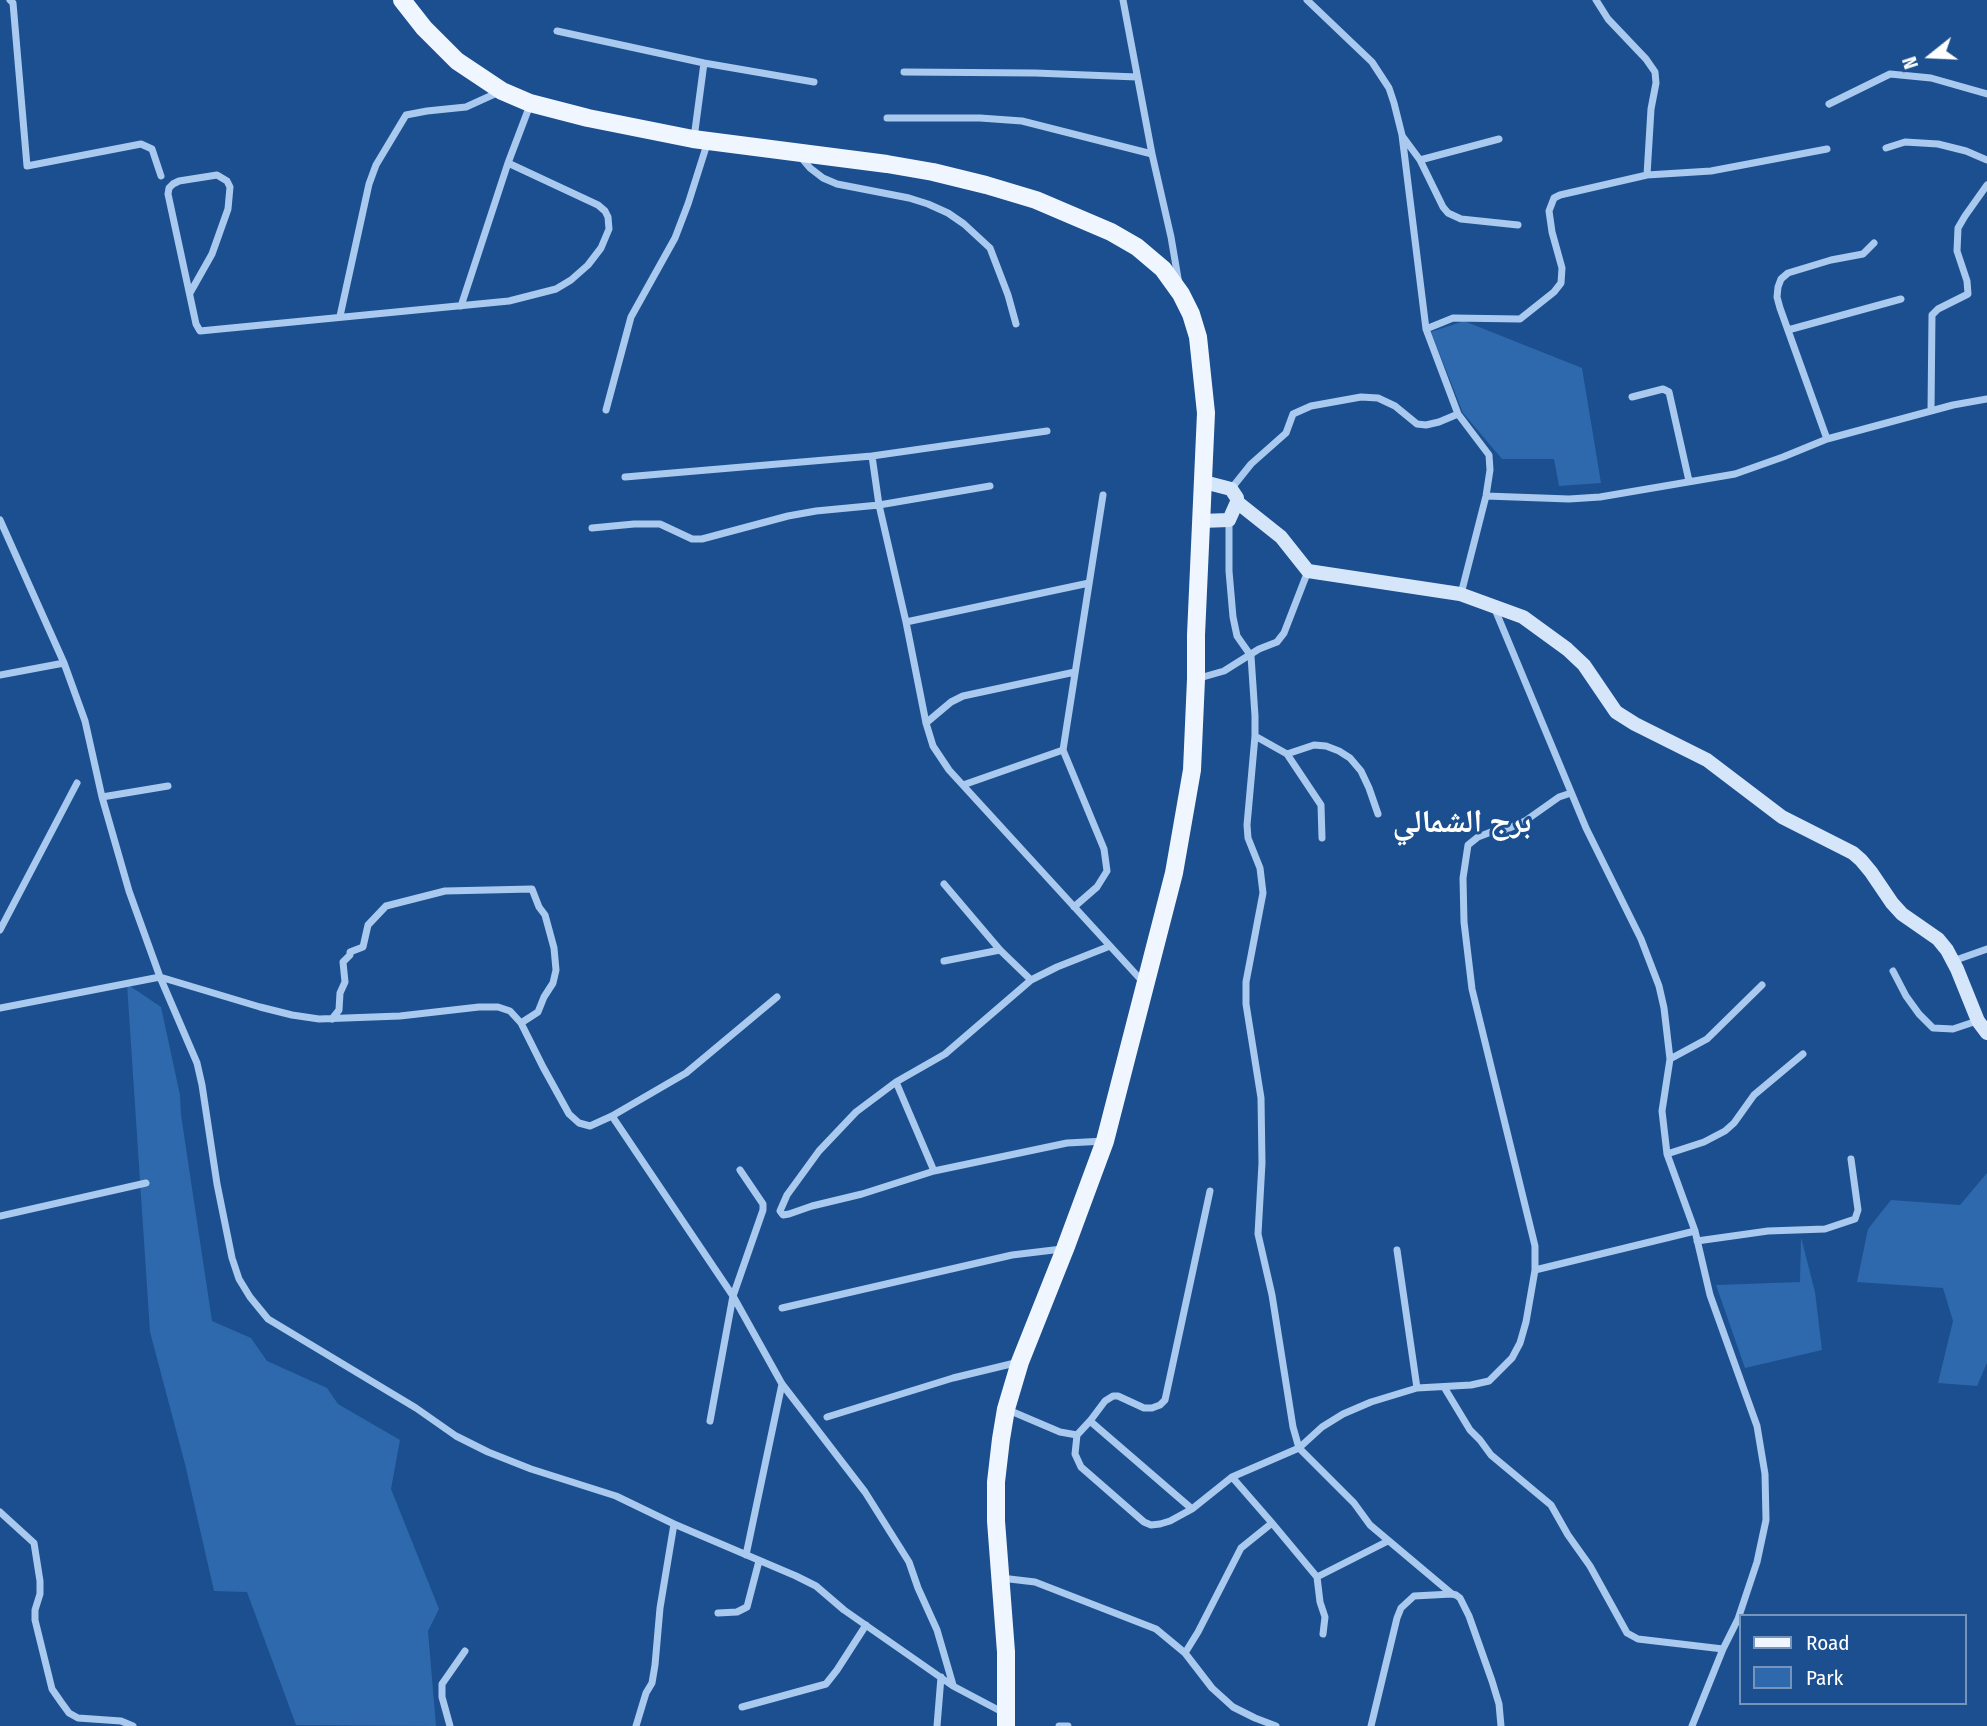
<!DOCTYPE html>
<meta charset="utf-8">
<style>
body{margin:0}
#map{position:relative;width:1987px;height:1726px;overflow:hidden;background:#1b4f8f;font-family:"Fira Sans Condensed",sans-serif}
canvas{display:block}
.legend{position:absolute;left:1739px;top:1614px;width:228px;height:91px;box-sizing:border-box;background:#1b4f8f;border:2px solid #7695bc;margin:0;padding:9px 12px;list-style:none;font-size:21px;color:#fff}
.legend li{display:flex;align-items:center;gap:14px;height:35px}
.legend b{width:35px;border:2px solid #7695bc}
.north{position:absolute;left:1896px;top:21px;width:70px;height:70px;-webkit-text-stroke:5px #1b4f8f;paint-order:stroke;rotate:252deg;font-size:19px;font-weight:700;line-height:28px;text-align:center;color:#fff}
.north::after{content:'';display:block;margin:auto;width:24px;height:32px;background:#fff;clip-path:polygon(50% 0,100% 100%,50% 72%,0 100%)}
</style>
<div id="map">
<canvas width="1987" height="1726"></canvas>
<ul class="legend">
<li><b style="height:9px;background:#f0f6ff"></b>Road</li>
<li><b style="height:19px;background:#2e69ad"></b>Park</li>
</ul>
<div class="north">N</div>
</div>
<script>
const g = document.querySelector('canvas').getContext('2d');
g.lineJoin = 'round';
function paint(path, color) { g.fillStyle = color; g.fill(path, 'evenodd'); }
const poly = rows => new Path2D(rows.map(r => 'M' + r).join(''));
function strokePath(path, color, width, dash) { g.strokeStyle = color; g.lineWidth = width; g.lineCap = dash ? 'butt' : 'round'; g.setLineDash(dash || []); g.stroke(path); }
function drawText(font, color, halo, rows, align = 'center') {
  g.font = font + ' "Fira Sans Condensed","Noto Naskh Arabic",sans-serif'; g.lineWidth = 6; g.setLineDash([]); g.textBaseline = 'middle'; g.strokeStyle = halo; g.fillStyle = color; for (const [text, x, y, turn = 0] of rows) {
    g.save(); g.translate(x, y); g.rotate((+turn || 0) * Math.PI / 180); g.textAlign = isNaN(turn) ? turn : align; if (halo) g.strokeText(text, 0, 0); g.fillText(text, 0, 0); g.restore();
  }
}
paint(poly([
 [1464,321,1582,368,1601,483,1559,486,1554,459,1502,459,1463,413,1431,332],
 [127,984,161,1007,180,1095,181,1115,212,1321,251,1338,267,1361,327,1388,338,1404,400,1440,391,1489,439,1609,428,1631,436,1726,296,1725,247,1592,214,1591,185,1464,150,1332],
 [1987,1173,1987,1363,1977,1386,1938,1383,1953,1321,1943,1288,1857,1282,1868,1229,1891,1200,1960,1205],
 [1801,1237,1815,1292,1822,1350,1745,1368,1716,1285,1800,1282]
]), '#2e69ad');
strokePath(poly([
 [10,0,13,3,27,166,141,144,152,149,161,176],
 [1123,0,1152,154,1171,237,1179,284],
 [1307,0,1372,62,1389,88,1394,103,1402,135,1426,329,1458,414,1489,455,1490,470,1486,496,1461,594],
 [1596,0,1608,19,1646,59,1655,72,1656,83,1651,109,1647,175],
 [557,31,704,63,814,82],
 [904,72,1035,73,1137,77],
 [1829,104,1890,74,1931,78,1987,94],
 [887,118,980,118,1022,121,1152,154],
 [1403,137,1420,160,1443,207,1448,213,1461,219,1518,225],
 [694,138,704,63],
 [1886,148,1905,142,1938,144,1966,151,1987,160],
 [799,155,810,168,823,178,837,184,909,198,928,204,948,213,964,224,990,248,1008,295,1016,324],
 [1420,160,1499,139],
 [190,293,212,254,228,209,230,187,227,181,217,175,179,181,173,184,169,188,168,194,196,324,200,331,509,301,556,289,571,280,588,265,601,248,609,229,608,217,605,211,598,205,508,163],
 [461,306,508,163,530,105],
 [340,316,369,184,376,165,406,115,427,111,466,107,499,92],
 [1426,329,1453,318,1520,319,1554,292,1561,283,1562,268,1552,232,1549,211,1554,198,1560,195,1647,175,1711,171,1827,149],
 [1788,330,1901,299],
 [1632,397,1663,389,1669,392,1689,481],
 [606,410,631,317,675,238,688,204,708,141],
 [1931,411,1932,315,1938,309,1968,294,1967,281,1957,251,1958,228,1965,216,1987,185],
 [1047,431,872,456,879,505,906,622,926,723,933,746,949,770,1143,982],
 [1827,439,1780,308,1777,297,1778,287,1781,279,1788,273,1831,260,1863,254,1874,243],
 [625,477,872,456],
 [1231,489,1251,464,1286,433,1293,414,1311,406,1361,397,1378,398,1395,406,1417,424,1426,425,1439,422,1458,414],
 [1486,496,1569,499,1600,497,1735,474,1783,457,1827,439,1953,405,1987,399],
 [0,520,64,663,85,721,102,797,129,891,160,977,197,1063,202,1085,217,1184,232,1258,239,1279,250,1297,268,1319,416,1408,456,1436,488,1452,531,1469,616,1496,674,1524,796,1576,816,1586,844,1610,953,1686,1006,1714],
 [1229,520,1229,571,1233,617,1237,636,1251,656,1255,716,1255,736,1247,825,1248,838,1260,868,1263,893,1246,982,1246,1004,1261,1098,1262,1163,1258,1234,1272,1295,1293,1427,1299,1448,1354,1503,1370,1525,1452,1594,1456,1595,1460,1598,1469,1616,1492,1681,1499,1704,1501,1726],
 [592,528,634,524,660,524,692,539,702,539,788,516,816,511,879,505,990,486],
 [1494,607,1586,828,1641,939,1659,986,1664,1008,1670,1059,1662,1111,1667,1154,1695,1231,1710,1295,1757,1426,1765,1474,1766,1520,1757,1562,1738,1619,1723,1649,1692,1726],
 [906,622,1089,583],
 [0,675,64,663],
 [1196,679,1224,671,1259,649,1277,642,1284,633,1308,571],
 [926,723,951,702,963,696,1075,672],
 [1255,736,1287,754,1321,805,1322,838],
 [1287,754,1314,745,1326,746,1339,751,1350,758,1361,771,1369,788,1378,814],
 [963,785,1063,750],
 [102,797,168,786],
 [944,884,1000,950,1031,980,1057,967,1110,946],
 [1074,907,1097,887,1107,871,1104,849,1063,750,1103,495],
 [0,930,77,783],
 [944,961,1000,950],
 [1953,961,1987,949],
 [1893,971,1906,996,1919,1014,1933,1028,1953,1029,1977,1021],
 [1031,980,945,1054,896,1082,856,1112,819,1151,787,1195,780,1211,783,1215,789,1214,812,1206,862,1194,934,1171,1067,1143,1105,1141],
 [0,1008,160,977,260,1007,292,1015,319,1019,400,1016,479,1007,498,1007,510,1011,521,1023,543,1067,569,1114,579,1123,590,1126,612,1116,686,1073,777,997],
 [332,1019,339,1010,340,993,345,982,343,962,350,955,350,952,363,947,368,925,386,906,445,891,532,889,539,907,545,915,554,948,556,970,553,983,544,997,538,1012,521,1023],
 [1670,1059,1707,1039,1762,985],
 [896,1082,934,1171],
 [612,1116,733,1296,782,1384,865,1492,909,1562,918,1588,937,1630,953,1685],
 [1667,1154,1704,1142,1725,1131,1734,1123,1754,1095,1803,1054],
 [0,1216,146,1183],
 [1697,1241,1768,1231,1825,1229,1855,1219,1858,1210,1851,1159],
 [1397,1250,1417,1388],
 [1535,1270,1695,1231],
 [782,1308,1012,1255,1062,1249],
 [1444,1387,1470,1430,1480,1440,1491,1455,1551,1505,1568,1535,1590,1566,1627,1633,1638,1639,1723,1649],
 [1006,1409,1060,1432,1077,1435,1090,1421,1192,1509],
 [827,1417,953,1378,1019,1362],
 [710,1421,733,1296,763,1210,763,1204,740,1170],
 [1090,1421,1105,1401,1113,1396,1118,1396,1144,1408,1152,1408,1160,1405,1165,1400,1210,1191],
 [1077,1435,1075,1454,1081,1467,1144,1522,1151,1525,1160,1524,1170,1521,1192,1509,1232,1477,1299,1448,1322,1427,1343,1414,1371,1402,1417,1388,1471,1385,1489,1381,1512,1358,1520,1343,1526,1322,1535,1270,1535,1246,1472,989,1464,922,1463,878,1468,845,1478,837,1491,832,1505,830,1525,821,1559,797,1571,793],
 [1232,1477,1272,1523,1317,1577,1320,1602,1325,1617,1323,1634],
 [0,1512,34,1543,40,1581,40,1594,35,1610,35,1620,52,1689,61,1702,69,1713,78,1718,121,1721,133,1726],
 [746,1555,782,1384],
 [1317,1577,1388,1541],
 [1001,1578,1035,1582,1156,1629,1185,1653,1212,1688,1233,1707,1255,1718,1276,1726],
 [718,1613,737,1612,747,1607,759,1561],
 [1185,1653,1198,1632,1241,1548,1272,1523],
 [742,1707,826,1684,837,1670,866,1625],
 [450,1726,442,1697,442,1684,465,1651],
 [636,1726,646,1693,652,1683,655,1665,660,1608,674,1524],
 [937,1726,941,1677],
 [1059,1726,1068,1726],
 [1371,1726,1397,1618,1401,1608,1414,1596,1452,1594]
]), '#a9c9ee', 7);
strokePath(poly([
 [1204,482,1231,489,1237,498,1237,502,1281,537,1308,571,1460,594,1523,617,1567,649,1584,665,1616,712,1635,724,1707,760,1782,817,1853,853,1861,860,1871,872,1892,903,1902,914,1938,939,1947,950,1957,969,1978,1021,1987,1033],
 [1201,521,1229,520,1237,502]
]), '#d6e6fa', 14);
strokePath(poly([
 [402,0,424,28,457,61,502,91,530,103,588,118,693,139,887,164,933,172,986,185,1036,200,1111,232,1137,247,1163,269,1181,294,1191,314,1198,337,1206,413,1196,635,1196,679,1192,770,1174,873,1105,1141,1065,1249,1020,1362,1006,1409,1001,1439,996,1482,996,1521,1006,1652,1006,1726]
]), '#f0f6ff', 18);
drawText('bold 32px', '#fff', '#1b4f8f', [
 ["برج الشمالي",1462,823]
]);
</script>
